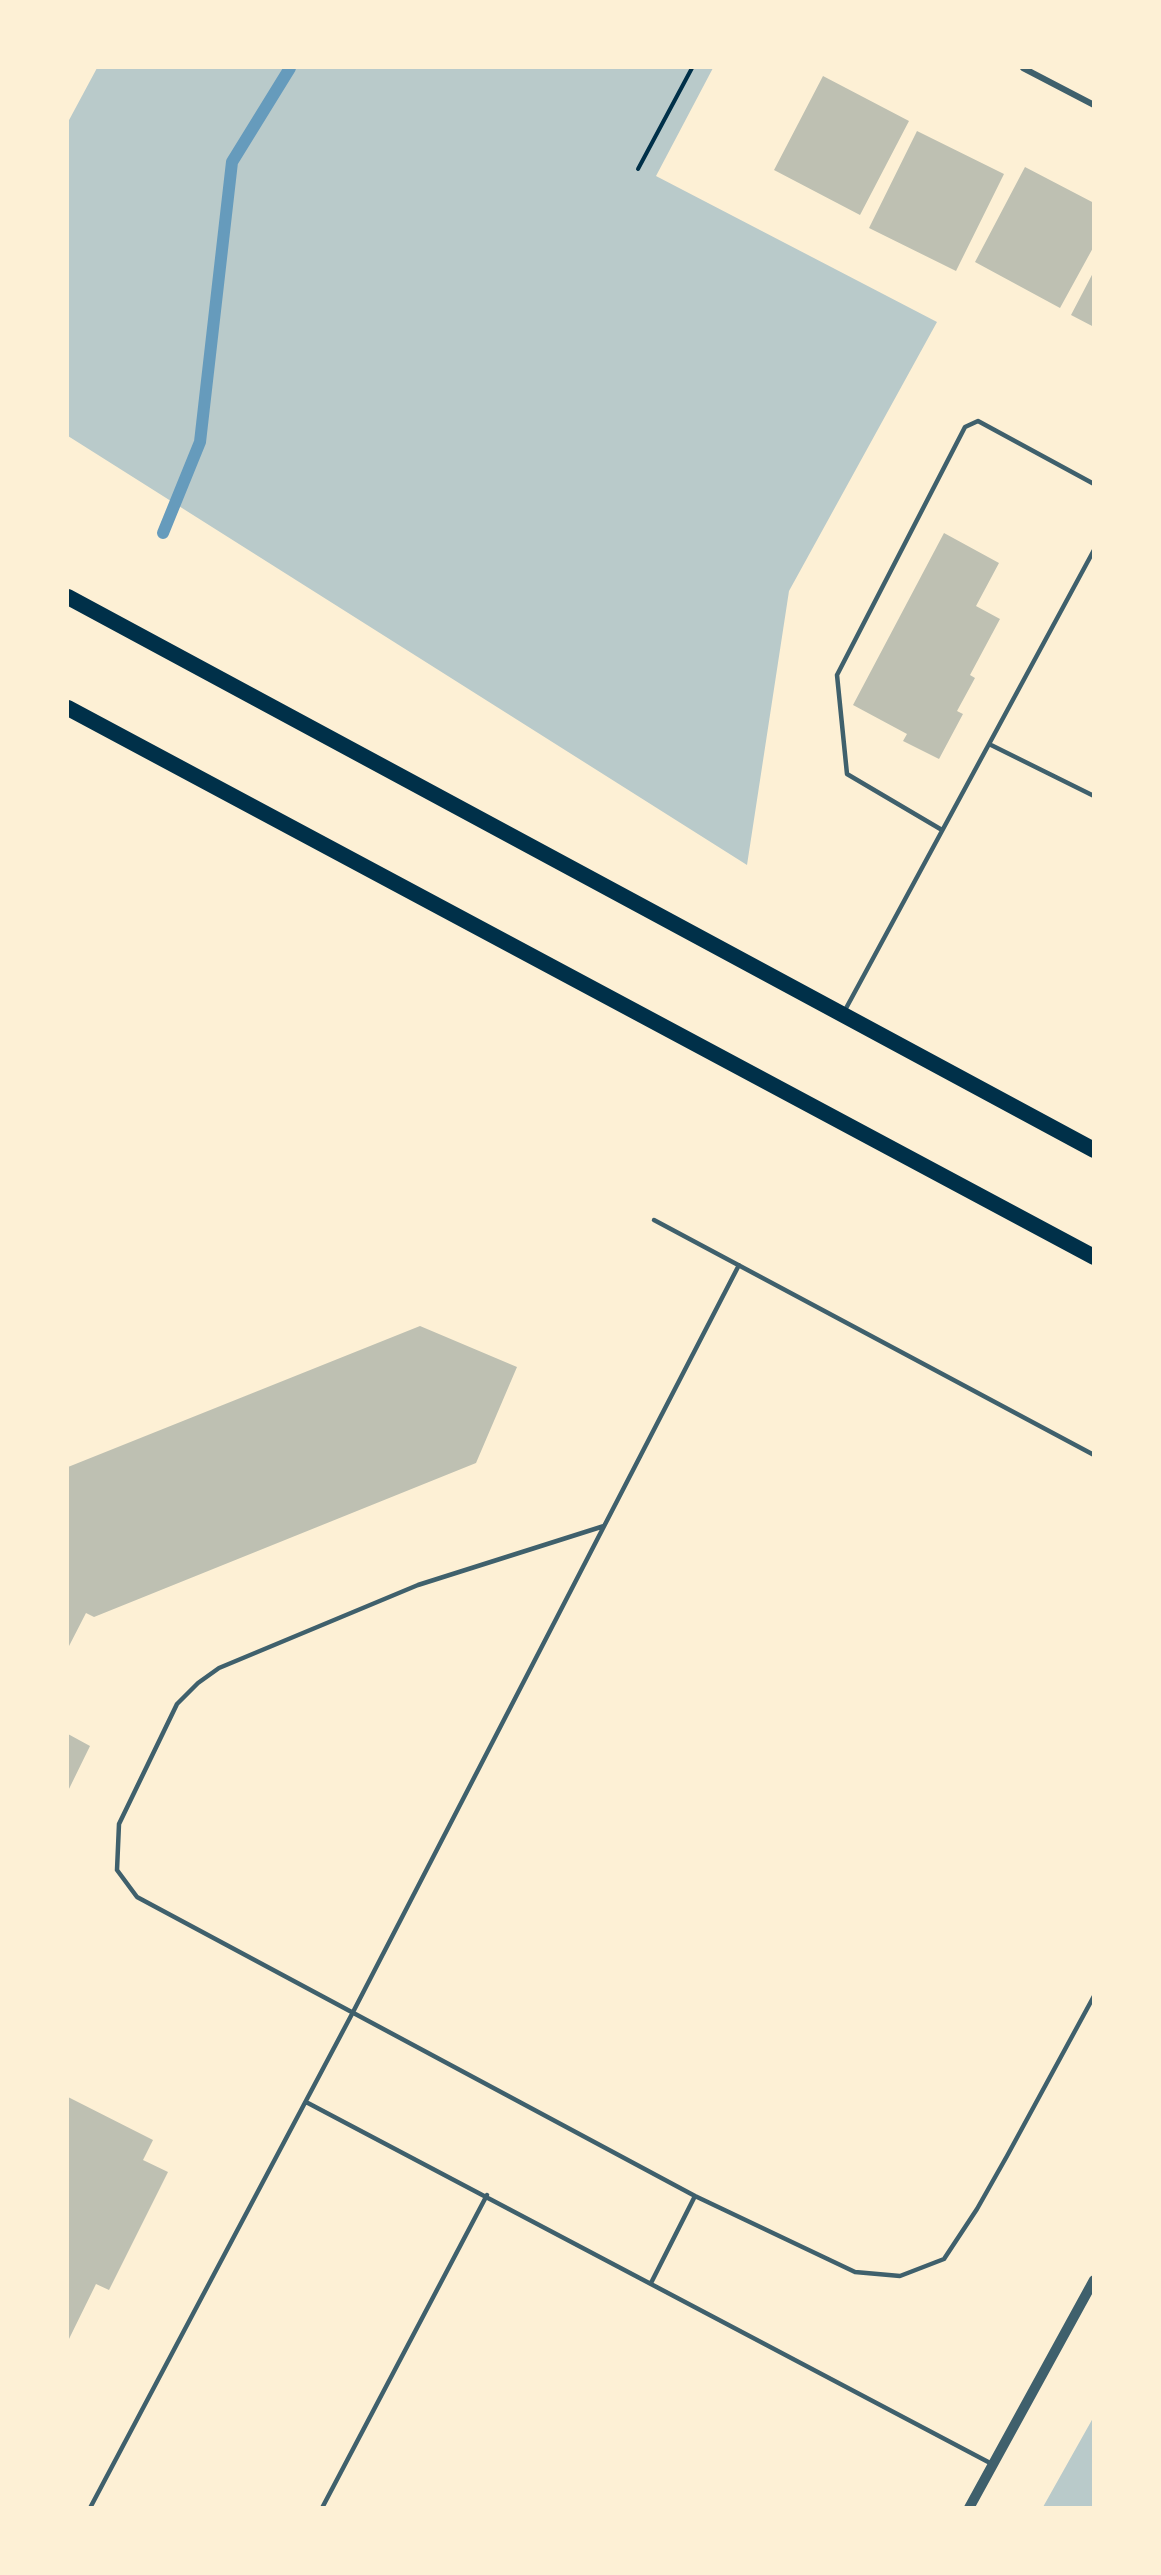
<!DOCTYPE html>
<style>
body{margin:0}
#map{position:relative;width:1161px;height:2575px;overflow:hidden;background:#fdf0d5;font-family:"Asap Condensed",sans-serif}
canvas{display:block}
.frame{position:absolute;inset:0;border:69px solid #fdf0d5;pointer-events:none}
</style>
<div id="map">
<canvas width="1161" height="2575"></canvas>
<div class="frame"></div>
</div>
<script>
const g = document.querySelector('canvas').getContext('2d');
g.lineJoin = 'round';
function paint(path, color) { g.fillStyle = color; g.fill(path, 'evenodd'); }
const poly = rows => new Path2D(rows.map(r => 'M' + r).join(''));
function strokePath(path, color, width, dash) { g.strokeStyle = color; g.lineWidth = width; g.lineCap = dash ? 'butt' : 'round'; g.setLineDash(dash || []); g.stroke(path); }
paint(poly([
 [97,68,713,68,656,176,937,322,789,591,747,865,68,436,68,122],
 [1093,2418,1093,2507,1043,2507]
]), '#b9caca');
strokePath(poly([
 [163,533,200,442,232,162,290,68]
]), '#669bbc', 12);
paint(poly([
 [823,76,909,121,860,215,774,170],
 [917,131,1004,174,956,271,869,228],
 [1025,167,1094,203,1094,246,1060,308,975,262],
 [1094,271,1094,327,1071,315],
 [944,533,999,563,976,606,1000,619,970,675,975,678,957,711,963,714,939,759,903,741,907,734,853,705],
 [420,1326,517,1367,476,1463,94,1617,86,1613,68,1648,68,1467],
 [68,1734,90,1746,68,1791],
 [68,2097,153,2140,143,2160,168,2172,109,2290,96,2284,68,2341]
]), '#bec0b2');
strokePath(poly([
 [638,169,692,68]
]), '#003049', 4);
strokePath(poly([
 [989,744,1094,796],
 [942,830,847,774,837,675,965,427,978,421,1094,484],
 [844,1012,1094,550],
 [654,1220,1094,1455],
 [604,1526,418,1585,219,1668,198,1683,177,1704,119,1824,117,1870,137,1897,695,2196,855,2272,900,2276,944,2259,977,2209,1007,2156,1094,1996],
 [306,2102,992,2464],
 [651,2283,695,2196],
 [90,2508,352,2014,739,1265],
 [322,2508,487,2195]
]), '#3f606c', 4.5);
strokePath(poly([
 [1023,68,1094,105]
]), '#3f606c', 6);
strokePath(poly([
 [969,2508,1094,2280]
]), '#3f606c', 10);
strokePath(poly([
 [68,597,1094,1150],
 [68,708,1094,1257]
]), '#003049', 16);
</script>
